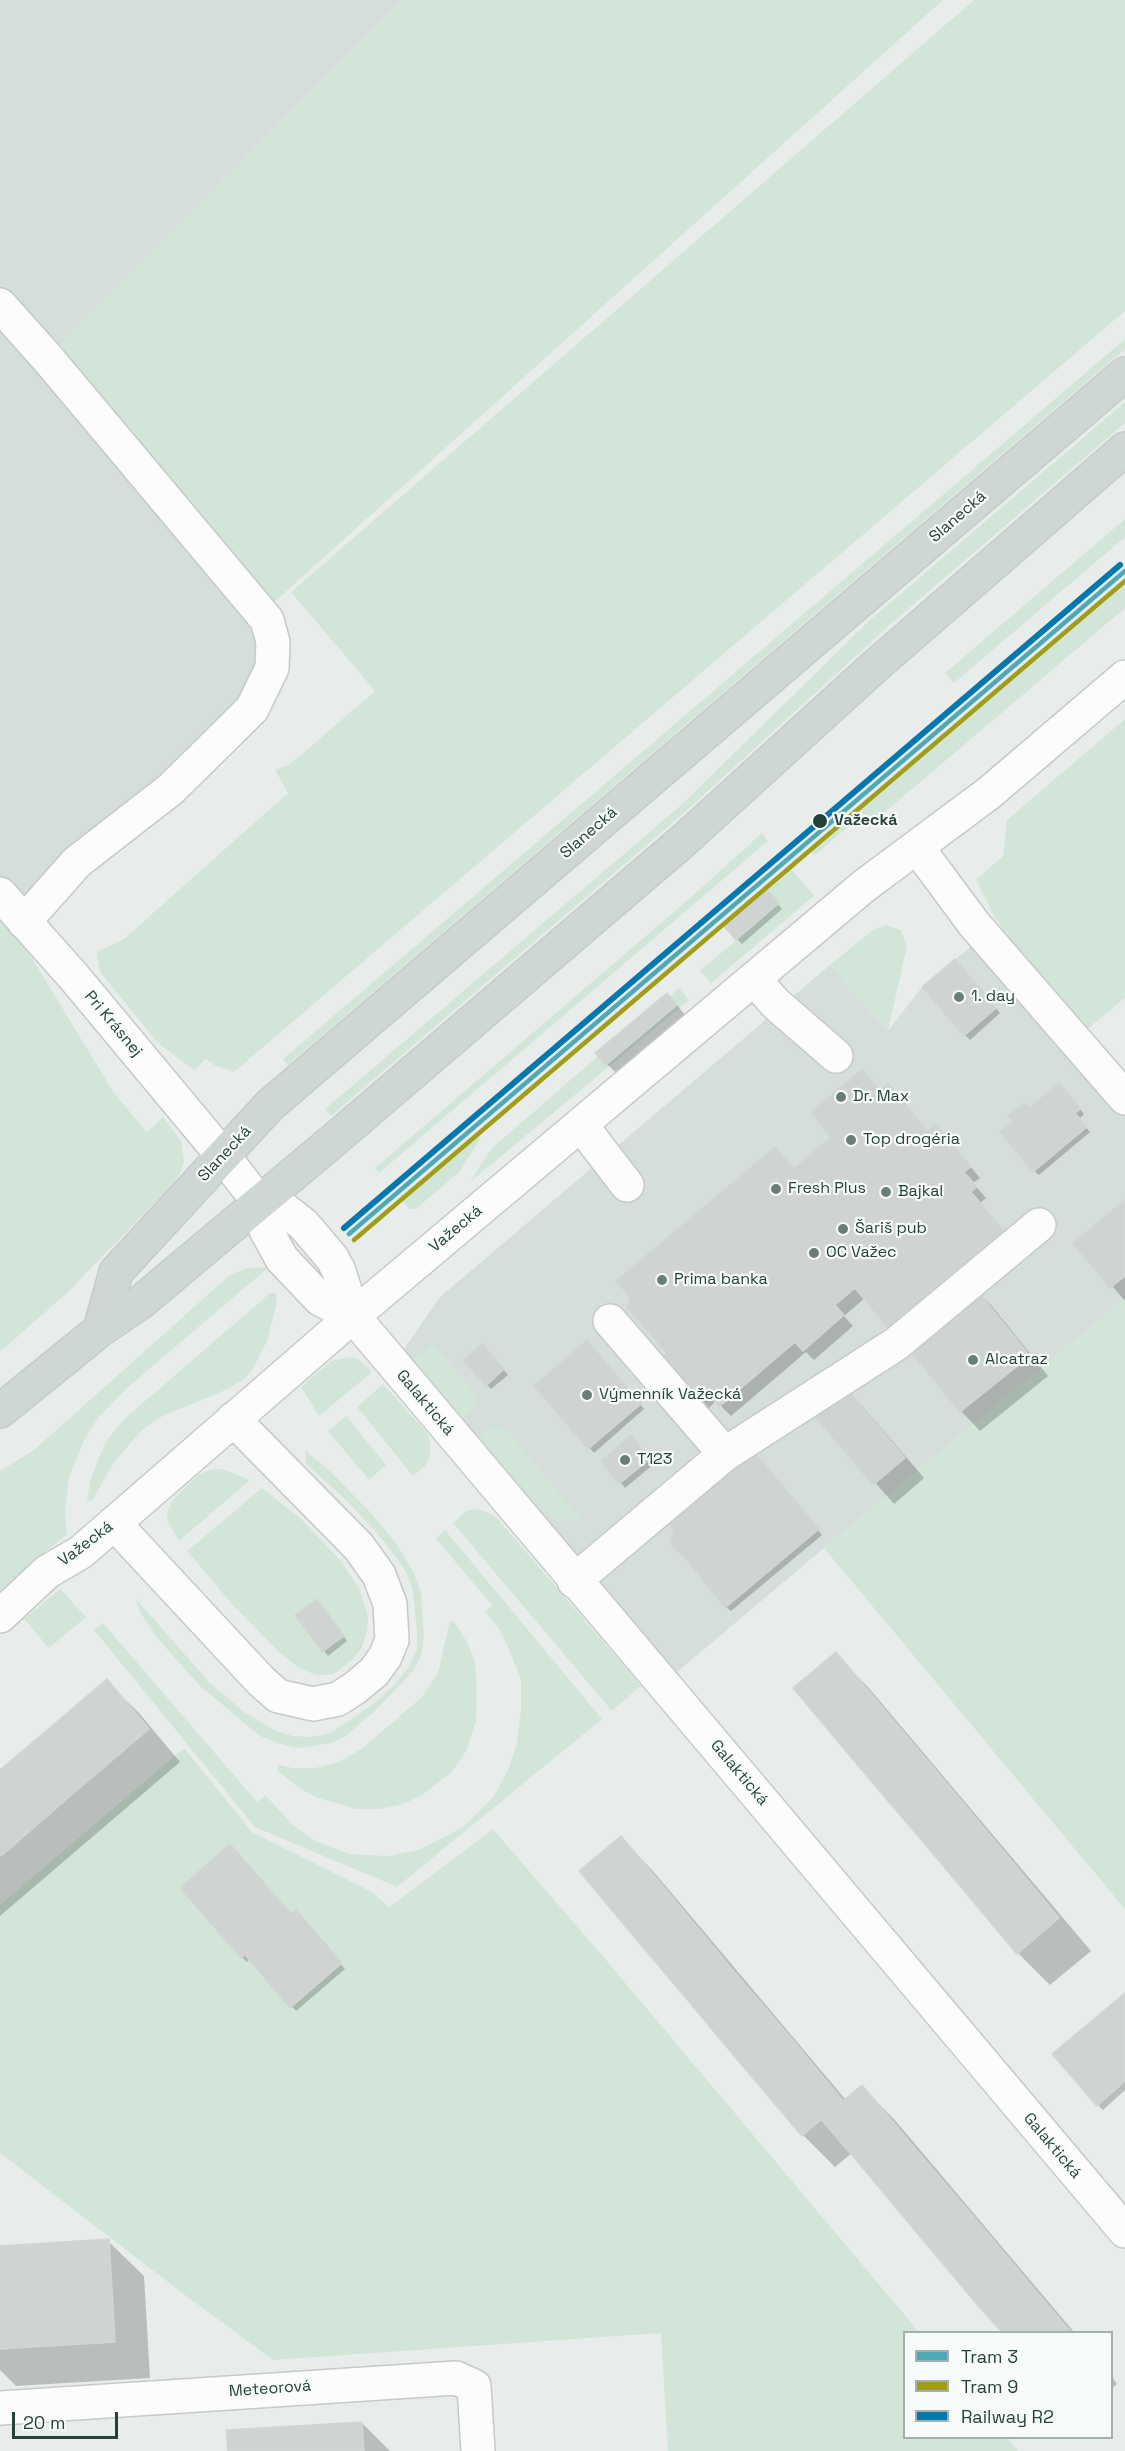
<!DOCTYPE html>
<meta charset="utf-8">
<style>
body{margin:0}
#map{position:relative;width:1125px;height:2451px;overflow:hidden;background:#e8edeb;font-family:"Space Grotesk",sans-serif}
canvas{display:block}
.legend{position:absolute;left:903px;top:2331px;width:210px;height:108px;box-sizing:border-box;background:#f7fbf9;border:2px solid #a3b1ad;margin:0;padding:8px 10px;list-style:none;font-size:18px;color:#24423a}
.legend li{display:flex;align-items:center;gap:12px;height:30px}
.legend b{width:30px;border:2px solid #a3b1ad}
.scale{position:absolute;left:12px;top:2412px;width:106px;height:27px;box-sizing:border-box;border:3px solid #24423a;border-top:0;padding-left:8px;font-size:18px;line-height:21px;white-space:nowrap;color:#24423a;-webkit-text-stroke:4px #f7fbf9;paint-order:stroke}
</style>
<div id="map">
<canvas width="1125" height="2451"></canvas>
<ul class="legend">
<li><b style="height:8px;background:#4ea8b8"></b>Tram 3</li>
<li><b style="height:8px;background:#a19d1b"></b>Tram 9</li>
<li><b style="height:8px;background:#0377ae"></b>Railway R2</li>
</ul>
<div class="scale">20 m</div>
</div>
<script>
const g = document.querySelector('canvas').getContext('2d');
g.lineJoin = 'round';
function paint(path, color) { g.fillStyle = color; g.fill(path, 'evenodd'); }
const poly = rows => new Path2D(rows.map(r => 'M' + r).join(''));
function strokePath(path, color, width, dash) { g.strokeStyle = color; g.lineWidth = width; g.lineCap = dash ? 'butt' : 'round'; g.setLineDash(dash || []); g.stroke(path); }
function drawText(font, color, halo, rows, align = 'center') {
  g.font = font + ' "Space Grotesk",sans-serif'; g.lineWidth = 4.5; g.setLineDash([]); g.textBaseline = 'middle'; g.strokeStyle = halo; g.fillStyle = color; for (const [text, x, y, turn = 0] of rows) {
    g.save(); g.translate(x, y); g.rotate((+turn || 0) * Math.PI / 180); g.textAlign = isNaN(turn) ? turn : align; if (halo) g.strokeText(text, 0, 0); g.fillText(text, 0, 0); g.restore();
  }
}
paint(poly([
 [0,0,402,0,59,347,271,605,252,709,27,901,0,876],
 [974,944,1125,1098,1125,1299,824,1548,664,1683,393,1365,440,1297,830,965,888,1031,922,987]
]), '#d6dedb');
paint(poly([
 [402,0,943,0,271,605,59,347],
 [974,0,1125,0,1125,311,234,1072,216,1066,206,1059,194,1070,158,1043,100,972,97,952,124,939,288,793,275,770,290,764,309,748,375,691,291,592],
 [1125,339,1125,349,288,1065,283,1059],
 [1125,402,1125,423,893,622,684,813,331,1116,325,1109,679,807,870,620],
 [1125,519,1125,537,954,683,945,673],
 [1125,583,1125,608,871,824,863,814,815,855,811,851],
 [1125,719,1125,998,1075,1039,994,916,976,880,1003,856,1007,820],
 [762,833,768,841,379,1173,375,1168,697,892],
 [791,869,814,896,711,983,700,971,779,904,767,889],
 [0,911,16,932,114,1093,147,1132,163,1117,181,1141,184,1161,180,1174,172,1185,67,1293,0,1352],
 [886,925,901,930,907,946,888,1031,830,965,874,929],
 [679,988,689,1000,470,1182,491,1149,598,1056,606,1065,677,1005,670,997],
 [478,1133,481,1138,459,1172,416,1209,409,1209,402,1200],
 [269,1267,127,1388,98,1418,85,1438,69,1477,65,1511,67,1534,0,1590,0,1471,34,1450,231,1274,248,1268],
 [270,1293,275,1293,277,1302,267,1341,253,1369,244,1379,230,1388,161,1417,142,1430,114,1462,92,1501,87,1502,90,1482,98,1459,108,1439,122,1421],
 [1125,1299,1125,1909,824,1548],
 [431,1344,434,1345,474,1392,477,1405,463,1419,413,1360],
 [350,1357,358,1359,372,1372,319,1416,301,1387,331,1361],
 [383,1384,427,1433,430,1441,430,1457,425,1466,413,1476,357,1407],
 [346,1416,386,1465,369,1480,328,1431],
 [494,1426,506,1430,583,1521,560,1520,540,1512,478,1437],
 [305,1450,333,1474,371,1513,398,1546,414,1573,421,1593,424,1635,422,1653,414,1670,376,1710,346,1736,331,1743,299,1748,280,1744,260,1736,199,1685,158,1639,140,1612,136,1599,210,1683,243,1711,275,1731,293,1736,311,1737,331,1733,373,1704,394,1685,409,1667,417,1649,417,1634,413,1591,407,1574,398,1560,376,1532,346,1500,306,1464],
 [223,1469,250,1480,179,1541,167,1520,168,1510,172,1501,198,1475,209,1470],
 [262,1488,301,1519,341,1561,360,1590,368,1616,367,1630,362,1647,354,1658,337,1672,328,1675,316,1675,299,1668,279,1652,231,1603,187,1551],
 [475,1509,485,1511,497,1518,641,1686,612,1711,453,1523,466,1511],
 [445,1530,602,1719,397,1887,255,1827,94,1630,103,1623,257,1802,265,1795,292,1824,315,1841,349,1854,387,1856,419,1850,463,1827,494,1796,509,1768,517,1743,521,1710,521,1680,511,1654,499,1629,485,1611,492,1605,436,1539],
 [60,1589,86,1617,49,1648,24,1619],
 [450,1621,454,1621,467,1642,475,1663,477,1686,476,1721,467,1750,452,1772,421,1796,400,1805,379,1809,356,1809,318,1798,299,1788,277,1770,279,1765,293,1768,315,1768,339,1762,363,1748,423,1696,438,1673],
 [184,1748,252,1832,372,1892,389,1907,493,1829,606,1960,919,2332,904,2332,904,2438,1007,2438,1018,2451,668,2451,661,2333,273,2360,177,2289,0,2153,0,1905]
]), '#d1e6d8');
paint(poly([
 [771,896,782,909,742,944,737,939],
 [959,965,1000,1013,970,1040,965,1035],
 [677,1005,686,1016,617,1074,607,1064],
 [888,1085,928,1132,945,1136,980,1178,973,1183,986,1198,980,1203,1013,1242,900,1338,865,1298,844,1316,853,1326,814,1360,806,1352,731,1416,716,1401,709,1408,699,1398,669,1353,775,1149,794,1170,833,1137],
 [1064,1089,1084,1114,1079,1119,1090,1132,1039,1175,1034,1171],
 [1125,1202,1125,1301,1075,1243],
 [972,1286,991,1305,1048,1376,980,1431,961,1411],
 [591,1347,644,1409,594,1453,536,1386],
 [487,1350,508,1375,491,1389,465,1360],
 [845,1389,864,1408,924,1478,894,1504,815,1414],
 [636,1442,654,1464,625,1488,603,1461],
 [755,1454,822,1535,731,1611,726,1607],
 [322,1606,347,1641,328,1656,297,1616],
 [835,1654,868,1687,1091,1951,1050,1985,1018,1953],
 [106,1681,139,1713,180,1762,0,1916,0,1772],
 [621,1838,653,1871,846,2100,862,2087,894,2119,1074,2332,1004,2332,852,2153,835,2167,803,2135],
 [234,1851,291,1916,300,1917,345,1969,296,2011,250,1959,247,1962,242,1957,182,1888],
 [1125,1995,1125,2090,1103,2110,1098,2105],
 [108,2241,144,2276,150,2378,16,2386,0,2370,0,2247],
 [1112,2377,1117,2384,1112,2388],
 [362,2423,390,2451,229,2451]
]), '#0003');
const building = poly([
 [767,889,779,903,736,940,724,926,767,889],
 [955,959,996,1008,964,1036,922,987,955,959],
 [667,993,677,1005,606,1065,595,1053,667,993],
 [862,1069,880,1090,888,1083,927,1131,935,1124,971,1167,964,1172,977,1187,971,1192,1004,1231,889,1329,855,1288,835,1305,844,1315,803,1351,795,1342,719,1407,706,1392,698,1399,662,1356,667,1353,627,1307,630,1297,616,1281,775,1147,794,1169,818,1148,831,1137,811,1112,862,1069],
 [1059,1083,1081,1109,1075,1113,1087,1127,1033,1172,1000,1132,1013,1122,1008,1116,1025,1103,1029,1108,1059,1083],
 [1125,1200,1125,1276,1110,1288,1073,1243,1125,1200],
 [972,1284,1030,1356,960,1412,902,1341,972,1284],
 [587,1340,641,1404,588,1449,534,1386,587,1340],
 [482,1344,504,1369,486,1386,463,1360,482,1344],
 [845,1387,905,1458,873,1485,813,1414,845,1387],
 [631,1435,650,1459,619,1484,601,1461,631,1435],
 [750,1447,819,1529,725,1608,688,1561,672,1545,670,1540,674,1531,668,1523,750,1447],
 [317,1599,344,1636,322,1652,295,1615,317,1599],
 [836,1652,899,1727,877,1746,865,1731,844,1749,793,1688,836,1652],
 [107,1679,149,1729,75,1792,33,1742,107,1679],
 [899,1727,949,1786,906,1822,844,1749,865,1731,877,1746,899,1727],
 [33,1742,75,1792,1,1856,0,1770,33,1742],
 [949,1786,1010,1859,987,1878,975,1865,956,1881,906,1822,949,1786],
 [621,1836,683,1910,661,1929,651,1916,631,1933,579,1871,621,1836],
 [230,1844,291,1914,241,1958,180,1888,230,1844],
 [1010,1859,1059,1918,1017,1954,956,1881,975,1865,987,1878,1010,1859],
 [296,1910,342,1963,290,2008,245,1955,296,1910],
 [683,1910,731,1968,690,2003,631,1933,651,1916,661,1929,683,1910],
 [731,1968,792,2039,771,2057,761,2045,740,2063,690,2003,731,1968],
 [1125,1993,1125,2081,1097,2106,1052,2054,1125,1993],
 [792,2039,843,2101,802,2136,740,2063,761,2045,771,2057,792,2039],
 [862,2085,925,2160,906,2176,893,2161,872,2179,821,2119,862,2085],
 [925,2160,974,2217,933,2252,872,2179,893,2161,906,2176,925,2160],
 [974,2217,1035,2290,1015,2307,1002,2291,981,2309,933,2252,974,2217],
 [109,2239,115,2342,0,2349,0,2246,109,2239],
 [1035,2290,1071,2332,1002,2332,981,2309,1002,2291,1015,2307,1035,2290],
 [362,2422,364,2451,228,2451,226,2430,362,2422]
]);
paint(building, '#cfd4d2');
strokePath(building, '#d1d6d4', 1.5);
const minor = poly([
 [0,305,49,360,267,620,273,642,272,668,252,709,171,789,77,862,24,922],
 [917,847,974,924,1125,1098],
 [0,894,74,977,223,1156,259,1202,266,1230,282,1259,320,1299,353,1316],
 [754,979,775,1003,836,1056],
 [581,1125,627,1185],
 [259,1202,285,1210,304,1225,332,1258,339,1271,353,1316,1125,2231],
 [610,1321,725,1454],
 [114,1523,261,1681,278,1696,313,1704,338,1699,355,1688,374,1672,385,1657,392,1640,390,1604,379,1575,359,1547,233,1419],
 [574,1581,725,1454,896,1344,1039,1225],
 [0,1616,47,1572,81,1552,353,1316,864,886,989,793,1125,677],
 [0,2408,456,2378,474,2386,478,2451]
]);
const major = poly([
 [100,1330,116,1272,270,1105,1125,374],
 [0,1411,100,1330,141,1302,335,1139,683,841,873,668,1125,449]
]);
strokePath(minor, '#c5cac8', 36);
strokePath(major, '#c3ccc9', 36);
strokePath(minor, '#fcfcfc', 33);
strokePath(major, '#cfd7d5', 33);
strokePath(poly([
 [344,1228,1120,565]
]), '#0377ae', 6);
strokePath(poly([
 [349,1234,1125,571]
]), '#4ea8b8', 4.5);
strokePath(poly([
 [354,1240,1125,581]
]), '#a19d1b', 4.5);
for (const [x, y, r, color] of [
 [820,821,8,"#24423a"],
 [959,997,6,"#697e78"],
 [841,1097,6,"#697e78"],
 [851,1140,6,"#697e78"],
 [776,1189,6,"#697e78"],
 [886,1192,6,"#697e78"],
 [843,1229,6,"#697e78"],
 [814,1253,6,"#697e78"],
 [662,1280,6,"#697e78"],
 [973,1360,6,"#697e78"],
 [587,1395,6,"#697e78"],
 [625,1460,6,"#697e78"]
]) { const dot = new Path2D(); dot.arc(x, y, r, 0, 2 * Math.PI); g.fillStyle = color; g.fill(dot); strokePath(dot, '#f7fbf9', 2); }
drawText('16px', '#24423a', '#f7fbf9', [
 ["Slanecká",958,517,-41],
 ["Slanecká",589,833,-41],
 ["Pri Krásnej",113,1024,50],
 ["Slanecká",225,1154,-47],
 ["Važecká",456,1229,-40],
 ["Galaktická",425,1403,50],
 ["Važecká",86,1544,-37],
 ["Galaktická",739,1773,50],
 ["Galaktická",1052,2146,50],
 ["Meteorová",270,2389,-4]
]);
drawText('bold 16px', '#24423a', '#f7fbf9', [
 ["Važecká",834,821]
], 'left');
drawText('16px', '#24423a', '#f7fbf9', [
 ["1. day",971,997],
 ["Dr. Max",853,1097],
 ["Top drogéria",863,1140],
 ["Fresh Plus",788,1189],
 ["Bajkal",898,1192],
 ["Šariš pub",855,1229],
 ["OC Važec",826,1253],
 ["Prima banka",674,1280],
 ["Alcatraz",985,1360],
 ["Výmenník Važecká",599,1395],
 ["T123",637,1460]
], 'left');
</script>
